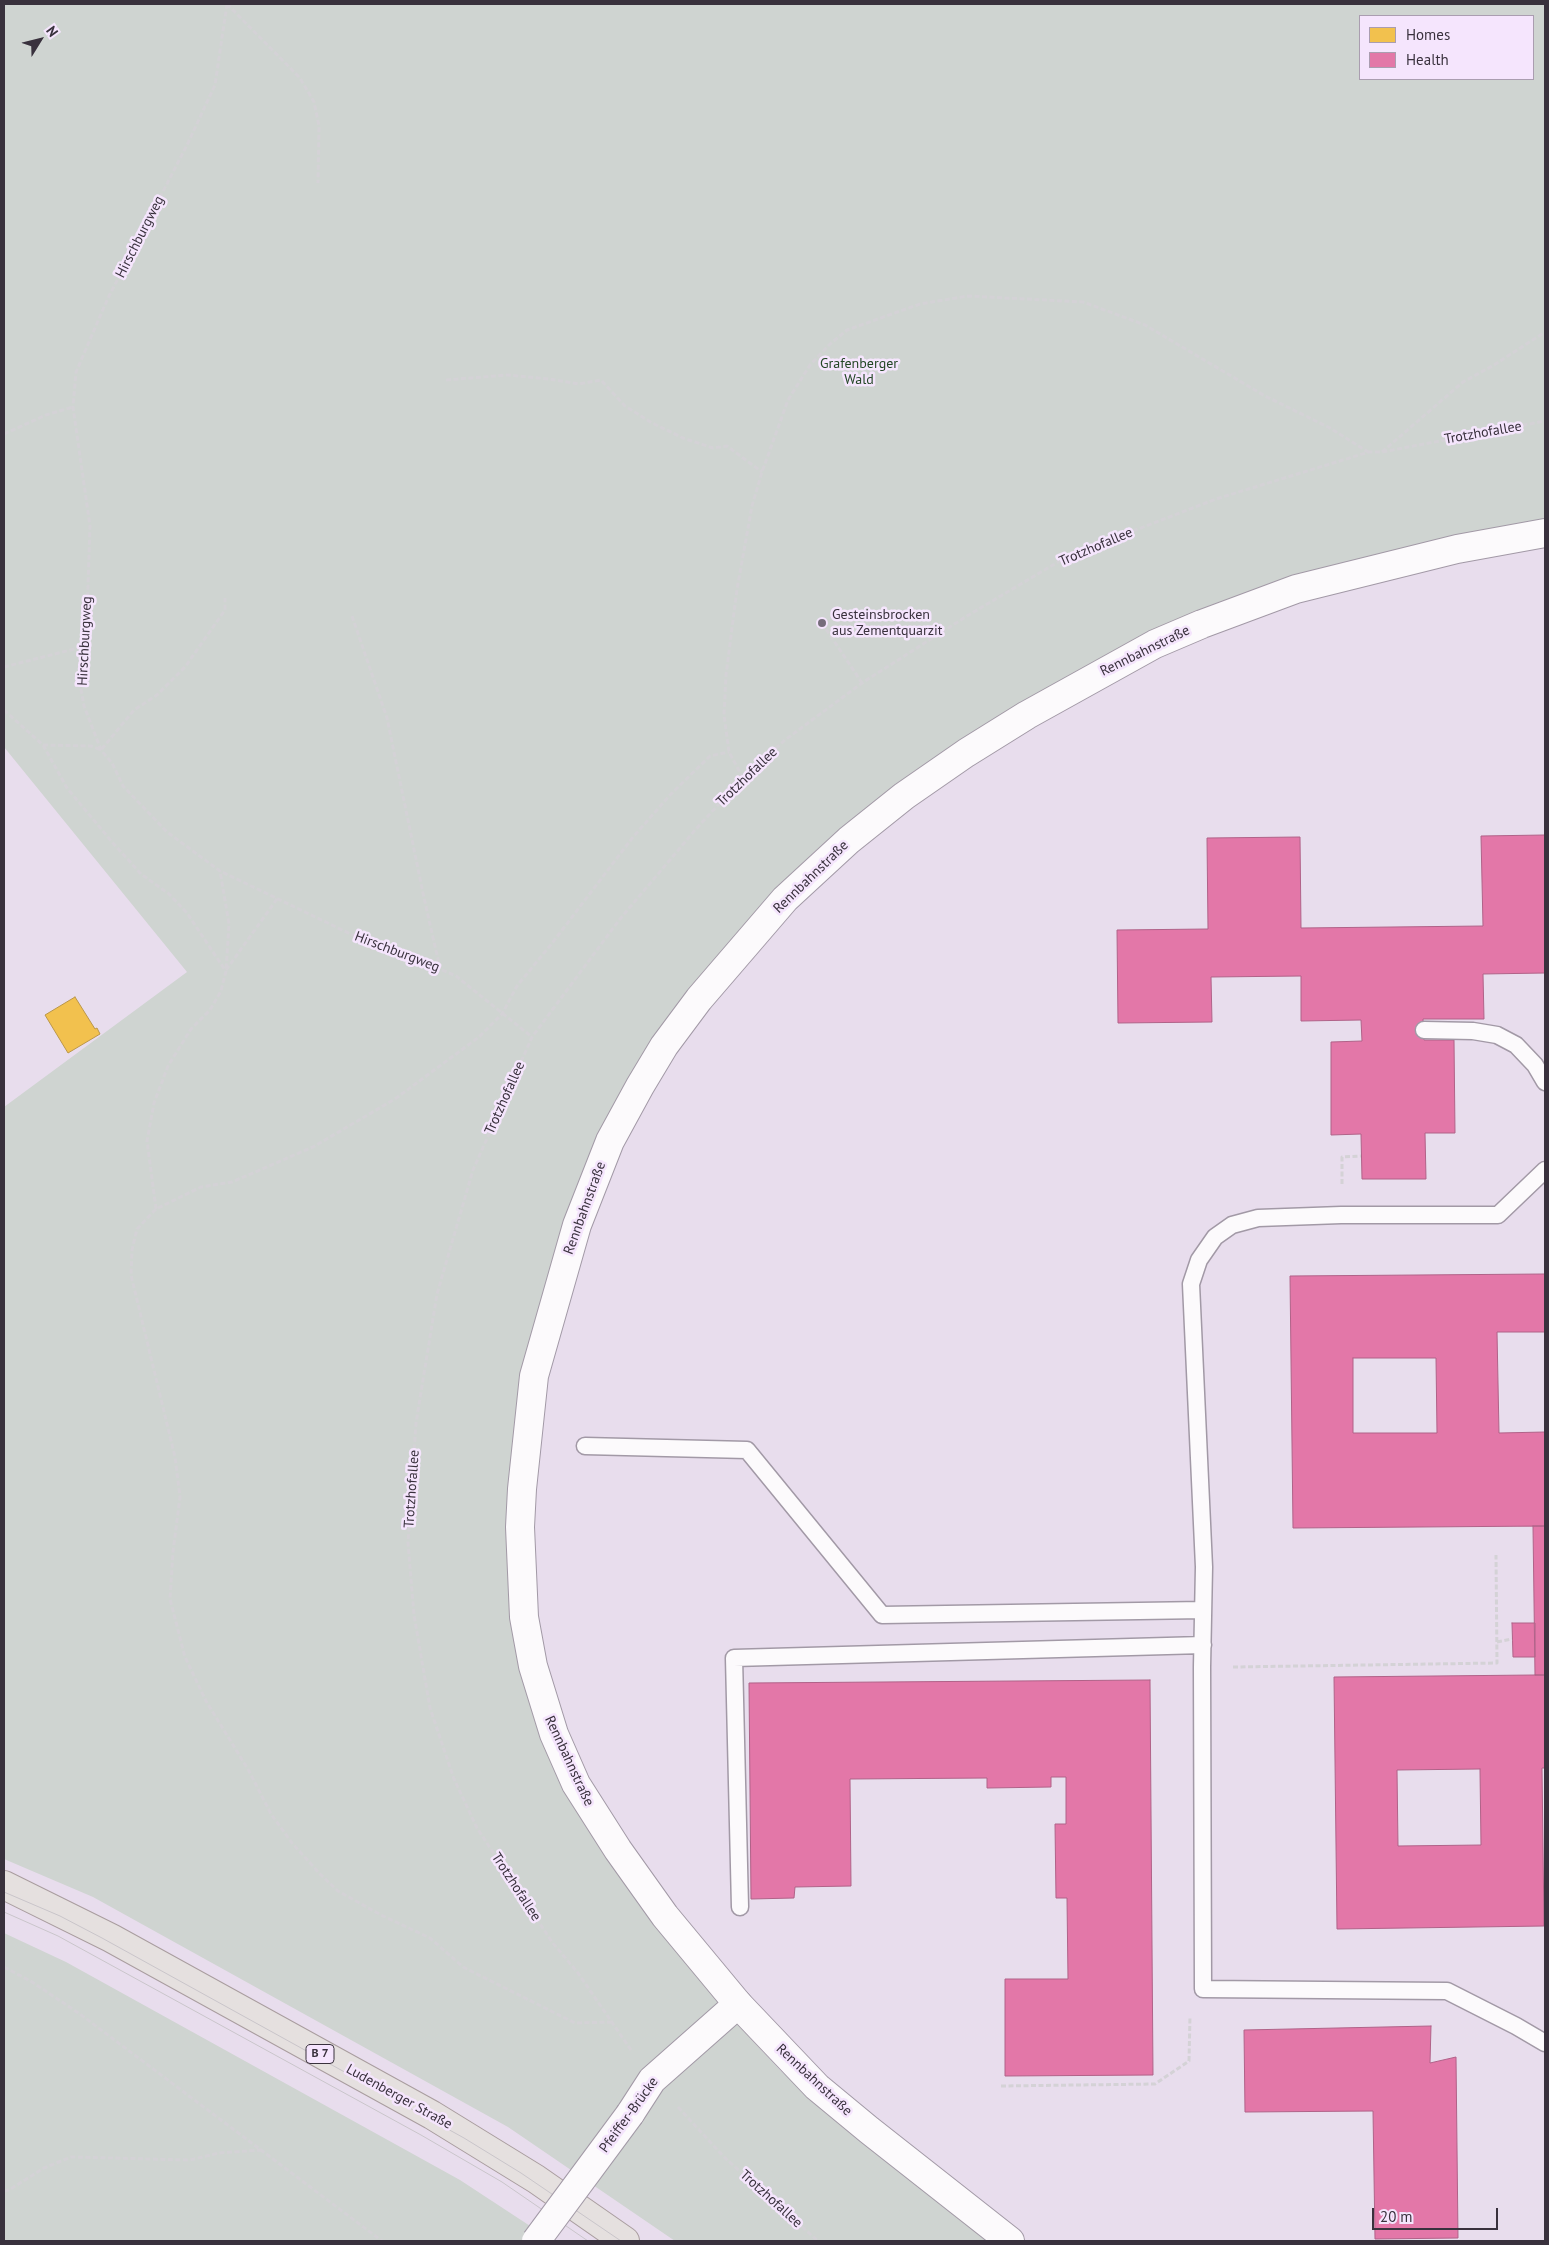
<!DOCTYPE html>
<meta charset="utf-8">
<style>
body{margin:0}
#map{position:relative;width:1549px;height:2245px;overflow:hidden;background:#e8dded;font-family:"PT Sans",sans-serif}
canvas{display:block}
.frame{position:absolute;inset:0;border:5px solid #39313d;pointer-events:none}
.legend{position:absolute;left:1359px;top:15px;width:175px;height:65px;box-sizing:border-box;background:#f5e5fd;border:1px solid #aa9db0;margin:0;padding:6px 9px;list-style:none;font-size:15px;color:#39313d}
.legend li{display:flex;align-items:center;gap:10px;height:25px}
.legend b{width:25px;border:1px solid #aa9db0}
.north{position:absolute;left:15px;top:15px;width:50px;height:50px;-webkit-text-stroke:4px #f5e5fd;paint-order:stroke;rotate:54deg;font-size:14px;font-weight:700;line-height:20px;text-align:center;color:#39313d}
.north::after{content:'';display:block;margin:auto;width:18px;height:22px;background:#39313d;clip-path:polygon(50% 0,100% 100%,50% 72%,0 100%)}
.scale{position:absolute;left:1372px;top:2208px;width:126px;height:22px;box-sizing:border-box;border:2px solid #39313d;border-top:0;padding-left:6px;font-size:15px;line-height:18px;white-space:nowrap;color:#39313d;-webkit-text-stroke:4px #f5e5fd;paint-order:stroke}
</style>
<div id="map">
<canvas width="1549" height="2245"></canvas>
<div class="frame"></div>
<ul class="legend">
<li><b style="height:14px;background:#f2c14e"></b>Homes</li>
<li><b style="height:14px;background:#e377a8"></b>Health</li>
</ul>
<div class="north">N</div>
<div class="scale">20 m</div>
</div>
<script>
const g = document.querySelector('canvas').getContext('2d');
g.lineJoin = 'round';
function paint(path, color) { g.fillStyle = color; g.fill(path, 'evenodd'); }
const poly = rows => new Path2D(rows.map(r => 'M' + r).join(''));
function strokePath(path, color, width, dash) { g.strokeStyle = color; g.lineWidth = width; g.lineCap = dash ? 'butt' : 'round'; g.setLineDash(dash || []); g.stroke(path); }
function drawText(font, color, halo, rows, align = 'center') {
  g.font = font + ' "PT Sans",sans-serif'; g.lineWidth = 5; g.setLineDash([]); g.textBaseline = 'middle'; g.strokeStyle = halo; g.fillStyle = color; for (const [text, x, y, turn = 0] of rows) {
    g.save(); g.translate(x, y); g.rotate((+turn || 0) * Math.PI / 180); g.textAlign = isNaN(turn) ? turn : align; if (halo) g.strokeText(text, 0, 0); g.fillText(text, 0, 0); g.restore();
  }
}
paint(poly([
 [4,4,1545,4,1545,520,1148,634,1021,702,897,784,813,853,736,935,566,1220,510,1591,513,1638,539,1733,580,1816,607,1857,645,1912,726,2012,780,2070,854,2135,989,2241,675,2241,508,2127,93,1897,4,1859,4,1107,187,972,4,747],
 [1360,16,1533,16,1533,79,1360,79],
 [4,1933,66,1962,460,2180,553,2241,4,2241]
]), '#cfd4d1');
const homes = poly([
 [75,997,95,1029,97,1028,100,1034,68,1053,45,1015,75,997]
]);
paint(homes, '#f2c14e');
strokePath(homes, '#ba9649', 1);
const health = poly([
 [1545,835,1545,973,1483,974,1484,1019,1423,1019,1424,1040,1454,1040,1455,1133,1425,1133,1426,1179,1362,1179,1361,1134,1331,1135,1331,1042,1362,1041,1361,1020,1301,1021,1301,976,1211,977,1212,1022,1118,1023,1117,930,1208,929,1207,838,1300,837,1301,928,1483,926,1481,836,1545,835],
 [1545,1274,1545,1332,1497,1332,1499,1433,1545,1432,1545,1526,1293,1528,1290,1276,1545,1274],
 [1353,1358,1436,1358,1437,1433,1353,1433,1353,1358],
 [1533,1526,1545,1526,1545,1675,1535,1675,1533,1526],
 [1512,1623,1535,1623,1535,1657,1513,1657,1512,1623],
 [1535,1675,1545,1675,1545,1768,1542,1768,1544,1926,1337,1929,1334,1677,1535,1675],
 [1480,1769,1481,1845,1398,1846,1397,1770,1480,1769],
 [1150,1680,1153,2075,1005,2076,1005,1979,1068,1979,1067,1898,1056,1898,1055,1824,1066,1824,1066,1777,1051,1777,1051,1787,987,1788,987,1778,850,1779,851,1886,795,1887,794,1898,751,1899,749,1683,1150,1680],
 [1431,2026,1430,2063,1456,2057,1458,2238,1375,2239,1373,2111,1245,2112,1244,2030,1431,2026]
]);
paint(health, '#e377a8');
strokePath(health, '#b06288', 1);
const service = poly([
 [1424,1030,1473,1031,1497,1035,1516,1045,1535,1065,1545,1082],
 [1545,1170,1498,1215,1341,1215,1258,1218,1232,1225,1215,1237,1199,1260,1191,1284,1204,1567,1202,1667,1203,1989,1447,1991,1516,2026,1545,2043],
 [585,1446,747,1450,882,1615,1203,1610],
 [740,1907,734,1658,1203,1645]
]);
const minor = poly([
 [630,2114,652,2080,738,2004]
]);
const tertiary = poly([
 [1010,2241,869,2130,817,2087,738,2004,665,1916,618,1850,576,1784,554,1734,533,1666,524,1617,520,1527,522,1489,534,1376,577,1225,610,1141,640,1086,664,1046,699,999,785,899,849,840,904,796,966,753,1027,715,1155,644,1202,624,1296,589,1457,549,1545,533]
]);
const primary = poly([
 [4,1885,111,1938,432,2115,536,2179,625,2241]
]);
strokePath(service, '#a299a6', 19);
strokePath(minor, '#a299a6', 30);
strokePath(tertiary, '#a299a6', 30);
strokePath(primary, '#a99d9f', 30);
strokePath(poly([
 [227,4,215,85,188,143,108,298,76,372,73,407,90,526,86,646,79,678,84,706,101,750,112,763,123,786,167,832,220,871,363,940,386,950,420,960,456,976,532,1037],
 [227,4,300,78,314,102,319,126,318,183],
 [446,380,507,375,549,379,579,384,601,380,625,406,652,423,683,438,713,448,727,446,762,472],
 [4,434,46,415,73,407],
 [1382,452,1463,382,1494,365,1545,332],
 [352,616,387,718,424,898,440,968],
 [822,623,862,683],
 [4,667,86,646],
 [4,710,43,745,67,788,112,842,141,874,169,894,187,913,225,970],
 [43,745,91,746,101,750,134,710,157,695,185,667,225,610,225,598],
 [743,778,729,752,724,715,726,675,737,589,752,506,762,472,788,400,810,365,830,344,847,330,920,304,968,296,1083,302,1145,325,1265,396,1330,428,1368,452],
 [226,970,277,899],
 [1342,1184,1342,1157,1361,1156],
 [156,1209,147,1141,154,1103,168,1066,191,1029,210,1010,221,991,226,971,229,924,220,871],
 [1497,1642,1512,1639],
 [1233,1667,1497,1663,1496,1555],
 [4,1967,32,1982,80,2014,382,2241],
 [612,2022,575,2023,463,1967,430,1938,381,1915,338,1891,320,1874,292,1843,271,1814,249,1771,206,1701,185,1657,170,1599,173,1552,180,1497,175,1457,131,1275,132,1250,137,1229,156,1209,201,1187,232,1182,313,1147,395,1099,479,1037,502,1014,517,986,553,942,633,837,671,794,710,756,729,752],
 [631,2050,578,1973,552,1942,477,1828,454,1779,430,1708,414,1615,408,1543,416,1423,437,1294,473,1170,532,1037,620,919,696,829,743,778,785,740,862,683,967,616,1068,556,1216,499,1369,452,1382,452,1545,421],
 [1001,2086,1155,2084,1189,2061,1190,2016],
 [678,2107,724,2157,818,2241],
 [4,2191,9,2190,44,2168,71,2157,190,2160,219,2153,261,2150]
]), '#d4d2d6', 3, [5, 2.5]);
strokePath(service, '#fcfafc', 16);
strokePath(minor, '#fcfafc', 28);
strokePath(tertiary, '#fcfafc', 28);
strokePath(primary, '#e5e0df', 28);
strokePath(poly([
 [4,1892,60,1916,102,1938,464,2138,521,2173,621,2241],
 [4,1912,58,1936,421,2135,502,2182,588,2241]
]), '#c9c5ca', 1);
const minorBridge = poly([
 [536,2241,630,2114]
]);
strokePath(minorBridge, '#a299a6', 30, []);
strokePath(minorBridge, '#fcfafc', 28);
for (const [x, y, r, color] of [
 [822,623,5,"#766d7b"]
]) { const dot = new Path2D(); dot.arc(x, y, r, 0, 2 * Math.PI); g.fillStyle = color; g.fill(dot); strokePath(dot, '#f5e5fd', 2); }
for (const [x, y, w] of [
 [320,2054,28]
]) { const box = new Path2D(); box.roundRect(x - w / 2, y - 9.5, w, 19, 4); g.fillStyle = '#f5e5fd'; g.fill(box); strokePath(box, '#39313d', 1); }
drawText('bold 12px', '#39313d', null, [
 ["B 7",320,2054]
]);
drawText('14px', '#39313d', '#f5e5fd', [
 ["Hirschburgweg",140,237,-63],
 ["Trotzhofallee",1483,433,-10],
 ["Trotzhofallee",1096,547,-23],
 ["Hirschburgweg",85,641,-87],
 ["Rennbahnstraße",1145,651,-26],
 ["Trotzhofallee",747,777,-44],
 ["Rennbahnstraße",811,877,-44],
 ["Hirschburgweg",397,952,21],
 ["Trotzhofallee",505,1098,-66],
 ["Rennbahnstraße",585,1208,-70],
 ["Trotzhofallee",412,1489,-86],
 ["Rennbahnstraße",569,1761,65],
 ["Trotzhofallee",516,1887,57],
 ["Rennbahnstraße",814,2080,43],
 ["Ludenberger Straße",399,2097,29],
 ["Pfeiffer-Brücke",629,2115,-54],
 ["Trotzhofallee",771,2199,42]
]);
drawText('14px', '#244726', '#f5e5fd', [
 ["Grafenberger",859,364],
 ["Wald",859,380]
]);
drawText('14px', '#39313d', '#f5e5fd', [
 ["Gesteinsbrocken",832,615],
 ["aus Zementquarzit",832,631]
], 'left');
</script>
